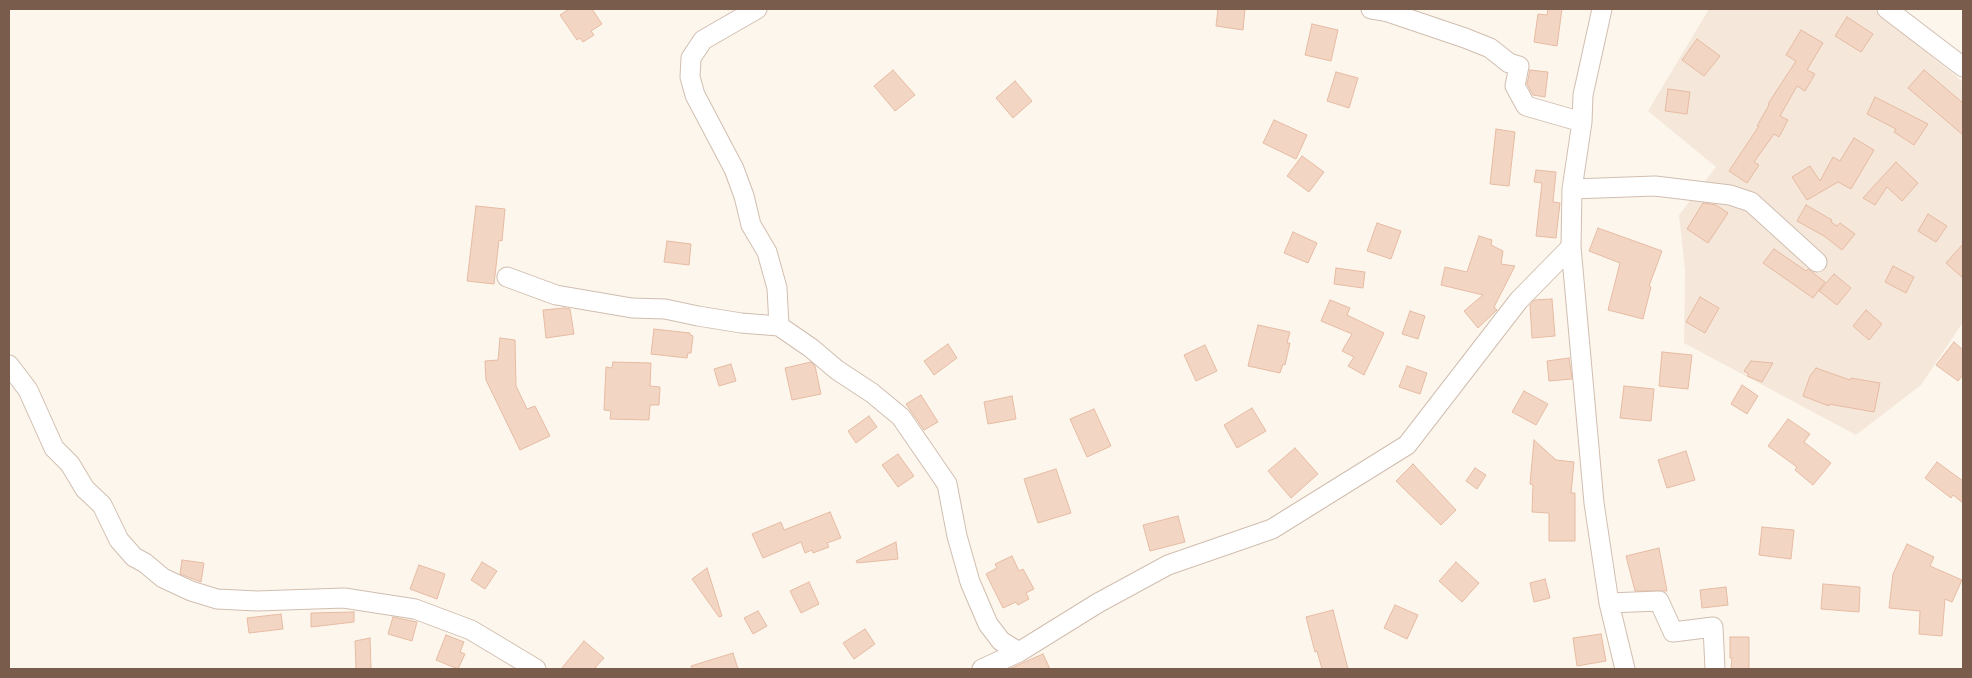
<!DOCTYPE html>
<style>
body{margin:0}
#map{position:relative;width:1972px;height:678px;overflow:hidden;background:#fdf6ec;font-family:Manrope,sans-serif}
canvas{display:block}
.frame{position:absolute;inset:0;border:10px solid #7a5c4d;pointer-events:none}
</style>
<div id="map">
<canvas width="1972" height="678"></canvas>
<div class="frame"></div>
</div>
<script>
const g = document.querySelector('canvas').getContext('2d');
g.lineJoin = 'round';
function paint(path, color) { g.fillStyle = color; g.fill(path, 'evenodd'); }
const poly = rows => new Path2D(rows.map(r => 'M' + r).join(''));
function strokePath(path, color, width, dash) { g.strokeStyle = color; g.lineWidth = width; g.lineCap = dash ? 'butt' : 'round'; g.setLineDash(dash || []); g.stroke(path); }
paint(poly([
 [1709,9,1874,9,1963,82,1963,322,1921,385,1856,435,1684,343,1685,270,1679,215,1716,167,1648,111]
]), '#f5e8da');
const building = poly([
 [569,9,592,9,602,24,591,31,594,35,583,42,580,38,577,40,560,15,569,9],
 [1218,9,1245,9,1243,30,1216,26,1218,9],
 [1548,9,1562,9,1557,46,1534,42,1538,14,1547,15,1548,9],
 [1847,17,1873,34,1861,52,1835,36,1847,17],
 [1312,24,1338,30,1331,61,1305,55,1312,24],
 [1801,30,1823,43,1807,70,1815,74,1805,91,1797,86,1780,116,1788,120,1779,137,1774,134,1754,162,1759,165,1747,183,1729,171,1759,126,1757,126,1769,105,1768,104,1796,61,1786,55,1801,30],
 [1697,39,1720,56,1704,76,1682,60,1697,39],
 [893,70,915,95,895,111,874,86,893,70],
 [1530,70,1548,72,1545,97,1533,95,1527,84,1530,70],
 [1924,70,1963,103,1963,135,1908,88,1924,70],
 [1336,72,1358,78,1349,108,1327,101,1336,72],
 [1015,81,1032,101,1013,118,996,98,1015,81],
 [1668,89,1690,92,1687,114,1665,111,1668,89],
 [1875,97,1928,124,1914,145,1894,132,1896,129,1867,114,1875,97],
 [1274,120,1307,135,1296,159,1263,143,1274,120],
 [1496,129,1515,132,1509,186,1490,184,1496,129],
 [1854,138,1874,150,1851,189,1838,182,1807,200,1792,177,1810,166,1820,181,1833,157,1840,161,1854,138],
 [1302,156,1324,172,1309,192,1287,176,1302,156],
 [1896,162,1918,183,1902,201,1887,187,1875,205,1863,198,1896,162],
 [1536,170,1556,172,1553,202,1560,203,1556,238,1536,236,1542,183,1534,182,1536,170],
 [1703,203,1716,205,1728,213,1708,243,1687,229,1703,203],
 [1806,205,1832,220,1831,222,1837,226,1840,223,1855,234,1842,250,1824,236,1797,221,1806,205],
 [476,206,505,209,502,241,499,240,494,284,467,281,476,206],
 [1928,214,1947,226,1936,242,1918,231,1928,214],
 [1377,223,1401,231,1391,259,1367,251,1377,223],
 [1598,228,1662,251,1649,286,1651,287,1643,319,1608,310,1620,263,1589,251,1598,228],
 [1293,232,1317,243,1308,263,1284,253,1293,232],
 [1479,236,1492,240,1491,245,1503,251,1501,264,1515,266,1494,307,1497,310,1478,328,1464,311,1483,295,1441,285,1445,267,1467,272,1479,236],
 [667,241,691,244,689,265,664,262,667,241],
 [1963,244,1963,278,1946,263,1963,244],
 [1774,249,1806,271,1808,269,1825,282,1813,298,1763,263,1774,249],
 [1893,266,1914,277,1906,293,1885,282,1893,266],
 [1336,268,1365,272,1363,288,1334,284,1336,268],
 [1834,274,1851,288,1837,305,1819,291,1834,274],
 [1700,297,1719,308,1705,333,1686,322,1700,297],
 [1552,299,1555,336,1532,338,1530,305,1534,300,1552,299],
 [1330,300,1350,308,1347,315,1384,333,1364,375,1348,366,1354,357,1342,351,1352,334,1321,321,1330,300],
 [564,308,570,309,574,334,546,338,543,310,564,308],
 [1866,310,1882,324,1869,340,1853,326,1866,310],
 [1410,311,1425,316,1418,339,1402,334,1410,311],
 [1258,325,1290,332,1287,343,1290,343,1285,365,1283,364,1280,373,1248,366,1258,325],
 [654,329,690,333,690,335,693,336,691,353,688,353,687,358,651,354,654,329],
 [500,338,515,340,516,386,527,409,535,406,550,436,520,450,486,380,485,361,498,360,500,338],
 [1954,342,1963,350,1963,375,1958,381,1936,365,1954,342],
 [948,344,957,358,934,375,924,361,948,344],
 [1205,345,1217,371,1196,381,1184,355,1205,345],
 [1662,352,1692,355,1688,389,1659,386,1662,352],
 [1569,358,1572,379,1549,381,1547,361,1569,358],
 [1751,361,1773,363,1762,382,1747,376,1749,374,1744,371,1751,361],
 [613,362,651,363,650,386,660,387,659,405,650,405,649,420,610,419,611,411,604,410,606,367,612,368,613,362],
 [811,362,815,366,821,394,792,400,785,368,811,362],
 [731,364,736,381,719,386,714,369,731,364],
 [1407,366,1427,373,1420,394,1399,387,1407,366],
 [1816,368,1850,380,1851,378,1880,383,1874,412,1829,404,1829,406,1803,396,1810,376,1816,368],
 [1742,385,1758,396,1747,414,1731,404,1742,385],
 [1624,386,1654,389,1651,421,1620,418,1624,386],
 [1524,391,1548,404,1536,425,1512,412,1524,391],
 [921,395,938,422,924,430,906,404,921,395],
 [1012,396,1016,419,988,424,984,402,1012,396],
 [1252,408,1266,431,1237,448,1224,425,1252,408],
 [1094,409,1111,446,1087,457,1070,419,1094,409],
 [869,416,877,427,856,443,848,431,869,416],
 [1788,419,1810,434,1804,442,1831,463,1813,485,1795,470,1797,467,1768,446,1788,419],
 [1534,440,1556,460,1574,462,1571,493,1575,493,1575,541,1549,541,1549,513,1532,512,1533,485,1530,484,1534,440],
 [1295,448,1318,474,1291,498,1268,471,1295,448],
 [1686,451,1695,480,1667,488,1658,460,1686,451],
 [898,454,914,476,898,487,882,465,898,454],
 [1937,462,1963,481,1963,503,1953,495,1951,498,1925,478,1937,462],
 [1413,464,1456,510,1441,525,1396,481,1413,464],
 [1475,468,1486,475,1477,489,1466,481,1475,468],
 [1056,469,1071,513,1038,523,1024,479,1056,469],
 [830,512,841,538,827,543,829,547,813,553,812,550,805,553,801,542,763,558,752,534,781,522,784,530,830,512],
 [1178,516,1185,542,1150,551,1143,525,1178,516],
 [1762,527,1794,530,1791,559,1759,555,1762,527],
 [896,542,898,559,857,563,856,561,896,542],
 [1907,544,1934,557,1930,566,1962,580,1952,602,1945,599,1942,636,1919,634,1920,611,1889,608,1893,574,1907,544],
 [1659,548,1667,591,1635,591,1626,556,1659,548],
 [1012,556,1019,571,1023,569,1034,589,1026,593,1029,599,1018,605,1016,602,1003,608,986,574,997,568,995,564,1012,556],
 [182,560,204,563,201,582,180,574,182,560],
 [482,562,497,571,485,589,471,580,482,562],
 [1456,562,1479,583,1462,602,1439,581,1456,562],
 [419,565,445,574,437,599,410,589,419,565],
 [707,568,722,616,719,617,692,579,707,568],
 [1545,579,1550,598,1534,602,1530,583,1545,579],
 [809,582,819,604,801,613,790,591,809,582],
 [1823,584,1860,587,1859,612,1821,609,1823,584],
 [1726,587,1728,605,1702,608,1700,590,1726,587],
 [1395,605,1418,615,1407,639,1384,628,1395,605],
 [1333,610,1348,669,1322,669,1317,651,1315,652,1306,617,1333,610],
 [758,611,767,626,753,634,744,618,758,611],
 [354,612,354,622,311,627,311,613,354,612],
 [281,614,283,629,249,633,247,618,281,614],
 [393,617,417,622,412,641,388,634,393,617],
 [865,629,875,644,854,659,843,643,865,629],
 [1601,634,1606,661,1577,666,1573,638,1601,634],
 [446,635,464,642,460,652,465,654,458,669,436,660,446,635],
 [1730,637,1749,637,1749,669,1731,669,1732,658,1730,658,1730,637],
 [370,638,371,669,356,669,355,641,370,638],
 [584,641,604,658,594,669,561,669,584,641],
 [733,653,738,669,692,669,691,666,733,653],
 [1043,654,1050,669,1009,669,1043,654]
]);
paint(building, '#f3d5c3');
strokePath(building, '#e6bba3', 1);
const street = poly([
 [757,9,703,40,691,58,690,77,695,95,734,169,744,196,751,225,767,252,777,288,779,326],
 [1371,9,1388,12,1465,38,1490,48,1509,63,1519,66,1515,86,1526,106,1582,122],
 [1602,9,1583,95,1582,122,1572,189,1571,247,1594,503,1609,603,1625,669],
 [1887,9,1963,67],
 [1572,189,1655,186,1730,195,1751,202,1817,262],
 [507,277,556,295,632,308,665,309,698,316,741,323,779,326,811,348,837,370,872,393,901,417,947,484,957,536,970,582,988,624,1001,641,1019,652],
 [9,365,28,390,54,448,70,464,85,489,102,505,119,540,134,557,145,563,163,578,191,591,217,599,257,601,344,598,415,609,471,630,536,669],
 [1609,603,1659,601,1673,632,1713,627,1715,669],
 [982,669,1019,652,1098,603,1168,565,1272,529,1407,445,1519,300,1571,247]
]);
strokePath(street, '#d1beb0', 21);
strokePath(street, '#fff', 19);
</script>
